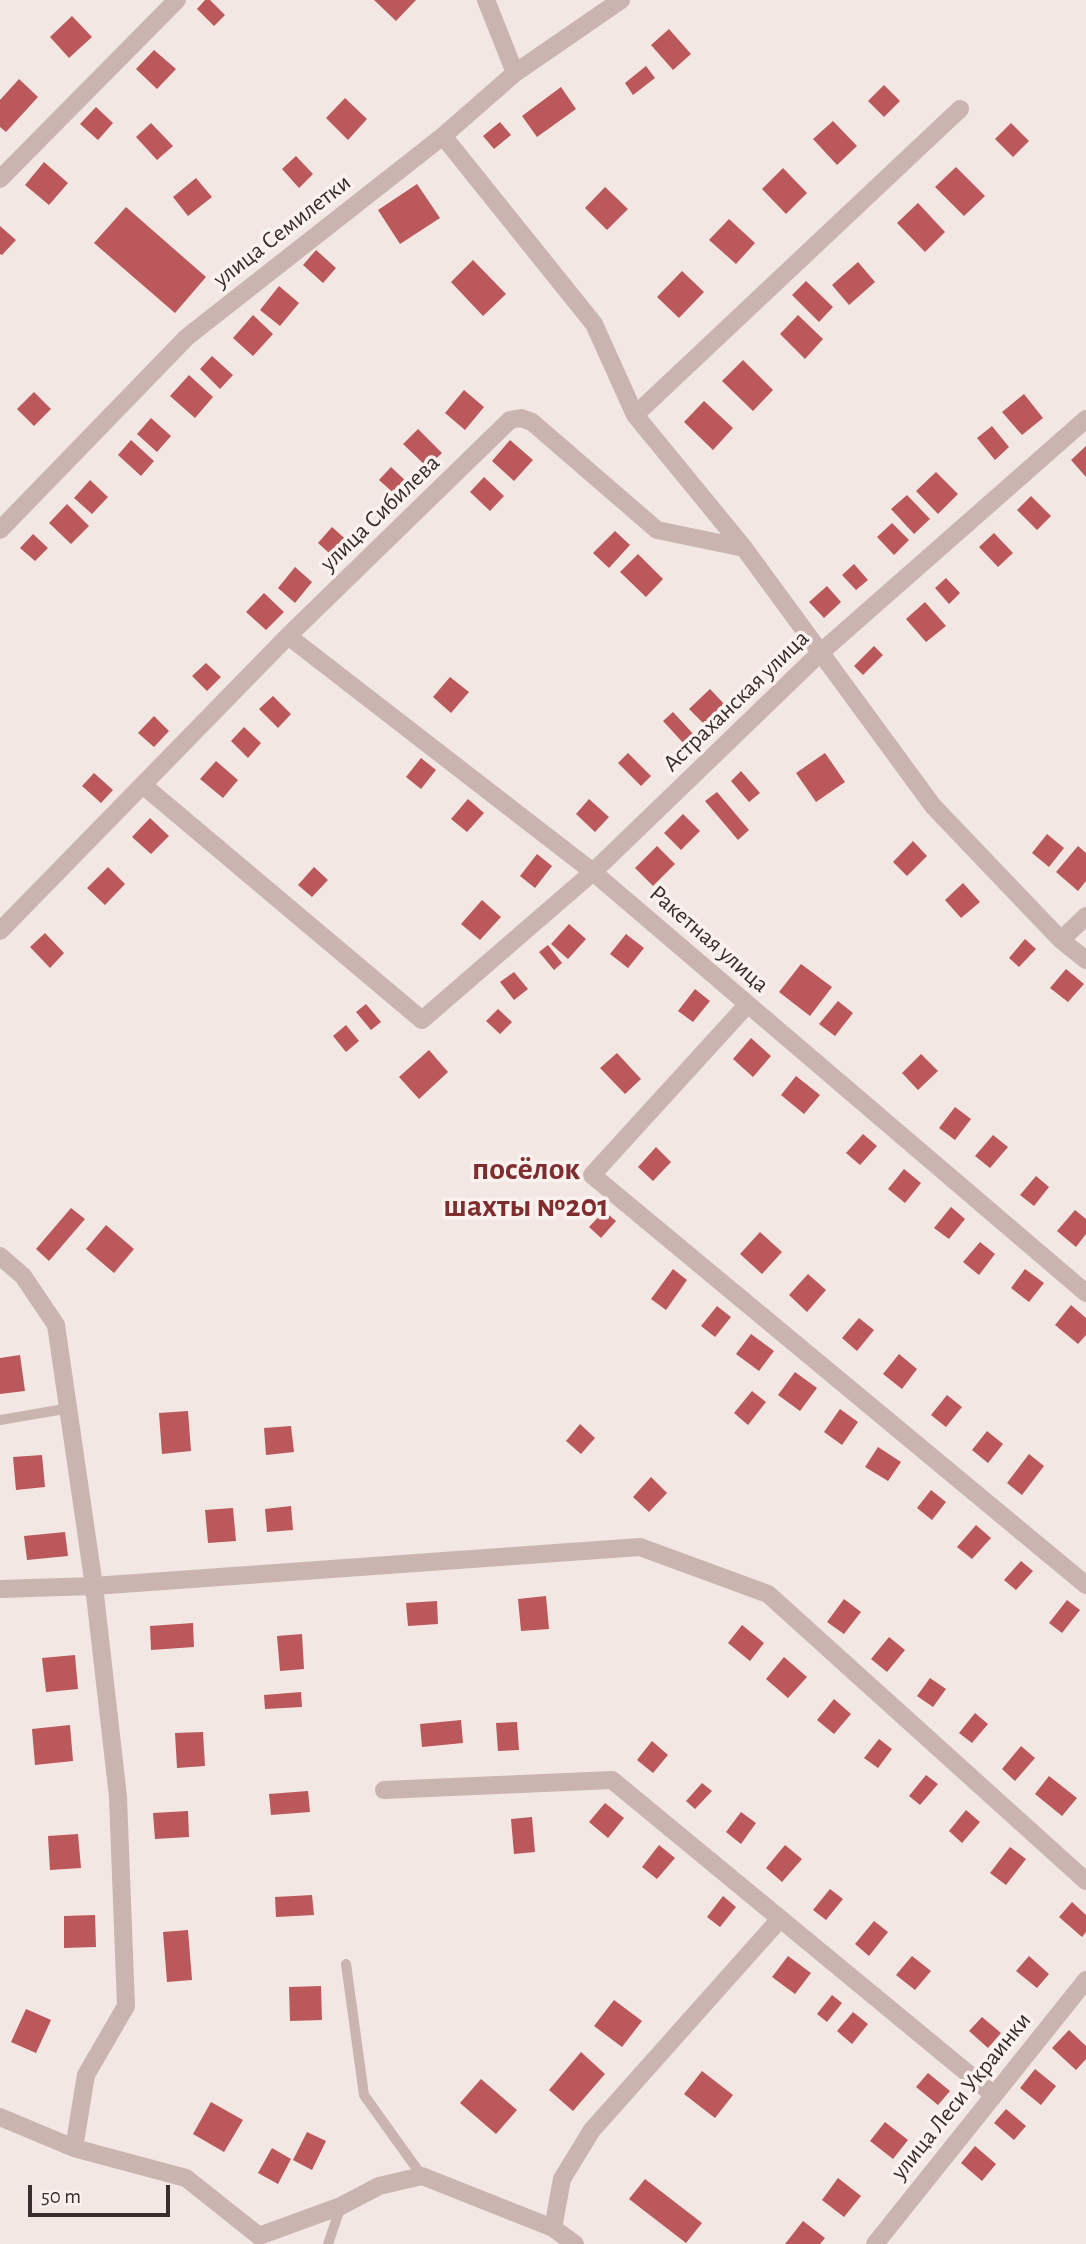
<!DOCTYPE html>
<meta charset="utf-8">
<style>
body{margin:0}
#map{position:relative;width:1086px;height:2244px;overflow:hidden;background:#f2e7e3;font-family:"Alegreya Sans",sans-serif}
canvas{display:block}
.scale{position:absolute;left:28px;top:2185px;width:142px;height:32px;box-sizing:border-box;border:4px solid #392d2d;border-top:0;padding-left:9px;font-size:21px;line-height:24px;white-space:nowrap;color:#392d2d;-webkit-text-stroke:5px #faf2ef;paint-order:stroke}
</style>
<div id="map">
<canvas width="1086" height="2244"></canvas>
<div class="scale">50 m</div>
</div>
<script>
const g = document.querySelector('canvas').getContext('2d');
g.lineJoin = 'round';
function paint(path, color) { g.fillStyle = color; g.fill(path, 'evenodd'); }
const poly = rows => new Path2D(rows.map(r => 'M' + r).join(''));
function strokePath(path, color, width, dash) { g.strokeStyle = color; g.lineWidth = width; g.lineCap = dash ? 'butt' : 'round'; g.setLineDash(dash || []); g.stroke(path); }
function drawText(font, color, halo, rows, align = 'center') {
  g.font = font + ' "Alegreya Sans",sans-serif'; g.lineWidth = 7; g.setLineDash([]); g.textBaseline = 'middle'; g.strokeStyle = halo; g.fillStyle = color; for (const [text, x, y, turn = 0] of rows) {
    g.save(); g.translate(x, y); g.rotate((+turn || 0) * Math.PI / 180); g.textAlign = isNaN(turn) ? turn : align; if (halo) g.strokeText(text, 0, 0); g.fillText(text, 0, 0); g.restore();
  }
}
paint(poly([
 [205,0,210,0,225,15,214,26,197,9],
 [374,0,416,0,396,21],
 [72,16,92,37,69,58,50,37],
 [669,29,691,54,673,70,651,45],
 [154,50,176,69,157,89,136,69],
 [646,66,655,78,633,95,625,83],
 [19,79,38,97,6,132,0,127,0,100],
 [884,85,900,101,884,117,868,101],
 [561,87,576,109,537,137,522,116],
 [345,98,367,119,348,140,326,118],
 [96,107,113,123,98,140,80,124],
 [833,121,857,146,837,165,813,139],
 [500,122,511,135,494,149,483,136],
 [151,123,173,146,157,160,136,137],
 [1011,123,1029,141,1013,157,995,139],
 [296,156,313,174,299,188,282,169],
 [44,162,68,183,49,205,25,185],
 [956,167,985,196,964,216,935,187],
 [783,168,807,193,786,214,762,189],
 [196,178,212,197,188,216,173,197],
 [417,184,440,218,400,244,378,210],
 [605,187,628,209,607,230,585,208],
 [918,203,945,232,925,252,897,223],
 [126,207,206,277,175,313,94,243],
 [729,219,755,243,736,264,709,240],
 [0,226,16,240,2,255,0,254],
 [316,250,336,268,323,283,303,265],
 [473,260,506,294,483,316,451,282],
 [858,262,875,282,849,305,832,285],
 [682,271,704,292,679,318,657,297],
 [806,281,833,307,819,322,792,295],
 [279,286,299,303,280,326,260,310],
 [253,315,273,334,253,356,233,338],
 [798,315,823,339,805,359,780,334],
 [212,356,233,375,220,389,200,369],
 [743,360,773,390,753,411,722,381],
 [189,375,213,397,195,418,170,396],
 [464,390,484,407,465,430,445,413],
 [34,392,51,409,34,426,17,409],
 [1024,394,1043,418,1022,435,1002,412],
 [704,401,733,428,713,450,684,422],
 [151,418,171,436,157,452,137,434],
 [992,426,1009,447,995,460,977,438],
 [418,429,442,453,427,467,403,444],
 [131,440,154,461,141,476,118,455],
 [510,440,533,460,514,481,492,461],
 [1086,446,1086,477,1071,460],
 [391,467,408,483,397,496,379,480],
 [936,472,958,494,938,514,916,491],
 [484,477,504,496,490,511,470,492],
 [90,480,108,497,92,514,74,498],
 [907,495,930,519,914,534,891,509],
 [1031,496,1051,516,1037,530,1017,510],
 [67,504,89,526,71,544,49,523],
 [892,523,909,540,894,555,877,537],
 [332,527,352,545,338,561,318,543],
 [615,531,630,545,609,568,593,553],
 [994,533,1013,553,998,567,979,547],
 [33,534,48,548,35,561,20,548],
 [638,554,663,579,646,597,620,572],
 [854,564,868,580,856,590,842,575],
 [295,567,312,582,295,603,278,588],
 [946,578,960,593,949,604,935,588],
 [827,586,841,602,824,618,809,602],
 [264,593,284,612,266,630,246,612],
 [925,602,946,626,926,642,906,619],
 [874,646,883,655,863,675,854,666],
 [206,663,221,677,207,691,192,676],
 [450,677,469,692,451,713,433,697],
 [710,689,727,707,706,726,689,709],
 [273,696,291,714,278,728,259,709],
 [673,712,696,737,686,746,663,721],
 [154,716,169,731,154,747,138,733],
 [244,727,261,743,248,758,231,741],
 [628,753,651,776,641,786,618,763],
 [825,753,845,782,816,802,796,773],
 [421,758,436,770,421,789,406,777],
 [216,761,238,780,223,798,200,779],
 [741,771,760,793,749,802,731,781],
 [94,773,113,790,101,803,82,786],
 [717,792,749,830,738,840,705,801],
 [468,799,484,813,467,832,451,819],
 [589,799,609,817,595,832,576,814],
 [683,814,700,831,681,850,664,833],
 [150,818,169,836,151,854,132,837],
 [1047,834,1064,848,1049,867,1032,853],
 [913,841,927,856,907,876,893,862],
 [657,846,675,864,653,886,635,868],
 [1078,846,1086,853,1086,881,1078,891,1056,872],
 [537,854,552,866,535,888,520,876],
 [108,867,125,884,105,905,87,888],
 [314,867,328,880,312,897,298,885],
 [963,883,980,902,961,918,945,900],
 [482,900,501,917,480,940,461,924],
 [569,924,586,939,568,959,551,944],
 [45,933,64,953,50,968,30,947],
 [626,934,644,948,628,968,610,954],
 [1025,939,1036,949,1019,967,1009,958],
 [548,945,562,963,554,970,539,952],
 [801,964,832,987,810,1016,779,992],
 [1066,969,1084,984,1068,1002,1050,988],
 [514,972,528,989,514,1000,500,982],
 [695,989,710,1001,693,1022,678,1011],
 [838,1001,853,1013,835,1036,819,1024],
 [366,1004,381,1022,371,1030,356,1012],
 [498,1009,512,1022,500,1034,486,1021],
 [346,1025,359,1041,346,1052,333,1036],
 [751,1038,771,1056,753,1077,733,1059],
 [429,1050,448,1072,419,1099,399,1077],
 [617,1053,641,1079,625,1094,600,1068],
 [921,1054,938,1071,918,1090,902,1073],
 [796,1076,820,1095,804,1114,781,1095],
 [955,1107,971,1119,955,1140,939,1128],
 [863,1134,877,1146,860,1165,846,1153],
 [993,1135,1008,1147,990,1168,975,1156],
 [656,1147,671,1162,653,1181,638,1167],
 [904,1169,921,1183,905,1203,888,1189],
 [1036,1176,1049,1187,1034,1206,1020,1195],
 [951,1207,965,1219,949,1239,934,1228],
 [71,1208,85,1219,49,1261,36,1249],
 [1075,1210,1086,1219,1086,1234,1076,1247,1057,1231],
 [604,1211,616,1221,601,1238,589,1227],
 [106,1225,134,1249,114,1273,86,1249],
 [760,1232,782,1252,762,1274,740,1254],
 [980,1242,995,1254,979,1275,963,1262],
 [673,1269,687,1280,666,1310,651,1299],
 [1025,1269,1044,1283,1029,1302,1011,1288],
 [808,1274,826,1290,807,1312,789,1295],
 [1071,1305,1086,1318,1086,1335,1078,1344,1055,1325],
 [717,1306,731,1317,715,1337,701,1326],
 [859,1318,874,1330,857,1351,842,1338],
 [751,1334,774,1351,759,1371,736,1354],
 [899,1354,917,1369,902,1389,883,1374],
 [20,1355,25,1391,0,1394,0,1358],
 [795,1372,817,1388,800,1411,778,1395],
 [752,1391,766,1402,748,1425,734,1413],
 [947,1395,962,1407,946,1427,931,1415],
 [840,1409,858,1422,842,1445,824,1432],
 [188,1411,191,1451,162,1454,159,1413],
 [580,1424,595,1438,581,1454,566,1441],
 [291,1426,294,1452,266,1455,264,1428],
 [987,1431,1003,1444,988,1463,972,1450],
 [878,1447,901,1462,888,1481,865,1467],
 [1029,1454,1044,1466,1022,1495,1007,1483],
 [42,1455,45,1487,16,1490,13,1457],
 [651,1477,667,1493,649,1512,633,1497],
 [931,1490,946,1502,932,1520,917,1508],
 [291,1506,293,1530,267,1532,265,1509],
 [233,1508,236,1541,208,1543,205,1510],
 [976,1525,991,1538,972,1559,957,1547],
 [65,1532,68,1556,27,1560,24,1536],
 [1021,1561,1033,1571,1016,1590,1004,1580],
 [546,1596,549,1629,521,1631,518,1599],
 [844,1599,861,1612,844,1634,827,1622],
 [1067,1600,1080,1610,1062,1633,1049,1623],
 [437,1601,438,1624,408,1626,406,1603],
 [193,1623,194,1647,151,1650,150,1626],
 [742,1625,764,1643,750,1661,728,1643],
 [302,1634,304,1669,280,1671,277,1636],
 [889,1637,905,1650,887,1672,871,1659],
 [75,1655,78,1689,46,1692,42,1658],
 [784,1657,807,1677,788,1698,766,1679],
 [930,1678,946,1689,933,1707,917,1696],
 [301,1692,302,1707,265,1709,264,1695],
 [834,1699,851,1714,834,1734,817,1720],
 [975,1713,988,1724,972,1743,959,1733],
 [461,1720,463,1743,422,1747,420,1724],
 [517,1722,519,1750,498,1751,496,1723],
 [70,1725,73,1761,35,1765,32,1729],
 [203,1732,205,1766,177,1768,175,1733],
 [879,1739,892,1749,878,1768,864,1758],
 [652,1741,668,1755,653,1773,637,1760],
 [1021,1746,1035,1758,1015,1781,1002,1769],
 [926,1775,938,1784,920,1805,909,1796],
 [1049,1776,1077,1798,1062,1816,1035,1794],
 [702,1783,712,1791,695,1809,686,1801],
 [308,1791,310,1812,271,1815,269,1794],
 [605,1803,624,1818,608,1838,589,1822],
 [966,1810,980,1822,962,1843,949,1831],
 [188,1811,189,1837,155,1839,153,1813],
 [741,1812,756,1823,741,1844,726,1832],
 [532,1817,535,1852,514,1854,511,1819],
 [78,1834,81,1868,50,1870,48,1836],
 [659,1845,675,1858,657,1879,642,1867],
 [785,1845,802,1859,782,1882,766,1868],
 [1010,1847,1026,1859,1006,1885,990,1873],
 [830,1889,843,1899,826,1920,813,1910],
 [312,1895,314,1915,276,1917,275,1897],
 [723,1896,736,1907,720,1927,707,1917],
 [1072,1902,1086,1915,1086,1932,1082,1937,1059,1917],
 [95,1915,96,1947,64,1948,64,1916],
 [874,1921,888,1932,869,1956,855,1944],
 [188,1930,192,1980,167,1982,163,1932],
 [788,1956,811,1973,795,1994,772,1977],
 [912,1956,931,1971,915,1990,896,1975],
 [1029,1956,1049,1974,1037,1988,1016,1971],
 [321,1986,322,2020,290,2021,289,1987],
 [832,1995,842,2003,827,2022,817,2014],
 [614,2000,642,2021,622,2047,594,2026],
 [26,2009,51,2020,36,2053,11,2042],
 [853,2012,868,2024,852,2044,837,2031],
 [982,2017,1001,2033,988,2048,969,2031],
 [1069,2030,1086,2046,1086,2059,1076,2070,1052,2048],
 [581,2052,605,2074,573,2111,549,2090],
 [1035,2069,1056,2086,1041,2105,1020,2088],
 [702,2071,733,2095,715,2118,684,2094],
 [928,2073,950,2091,938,2105,916,2087],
 [481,2079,517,2110,496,2134,460,2103],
 [211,2102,243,2120,224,2152,193,2134],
 [1006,2109,1026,2126,1014,2140,994,2123],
 [885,2122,908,2140,893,2159,870,2141],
 [307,2132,326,2141,312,2170,293,2160],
 [975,2146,996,2164,982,2181,961,2163],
 [272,2148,291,2159,278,2184,258,2173],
 [838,2178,861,2196,844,2217,822,2200],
 [645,2179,702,2223,686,2243,629,2199],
 [803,2221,825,2238,820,2244,785,2244]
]), '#bb585b');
strokePath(poly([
 [0,1420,70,1408],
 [346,1964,364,2095,422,2176],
 [328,2244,341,2206]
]), '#c9b4af', 10);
strokePath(poly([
 [486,0,515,73],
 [443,136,594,324,635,415,744,548],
 [0,179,177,0],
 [635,415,960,109],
 [0,530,187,337,443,136,515,73,621,0],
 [288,636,593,872,1086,1293],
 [144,786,422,1020,593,872,820,653,1086,419],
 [0,931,288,636,510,420,521,418,532,422,657,530,744,548,933,806,1061,940,1086,960],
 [1061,940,1086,916],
 [747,1005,592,1175,1086,1585],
 [0,1256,23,1276,56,1325,94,1586,118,1797,126,2006,86,2075,74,2148],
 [0,1589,94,1586,640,1547,768,1594,1086,1881],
 [384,1790,612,1780,994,2095],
 [0,2117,74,2148,186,2178,259,2236,341,2206,379,2186,422,2176,553,2228,575,2244],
 [553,2228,562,2179,592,2130,780,1919],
 [875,2244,1086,1980]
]), '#c9b4af', 18);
drawText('24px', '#392d2d', '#faf2ef', [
 ["улица Семилетки",282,231,-38],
 ["улица Сибилева",380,513,-44],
 ["Астраханская улица",736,701,-44],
 ["Ракетная улица",709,939,41],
 ["улица Леси Украинки",961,2096,-51]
]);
drawText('bold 32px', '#802d30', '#faf2ef', [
 ["посёлок",526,1169],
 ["шахты №201",526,1206]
]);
</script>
